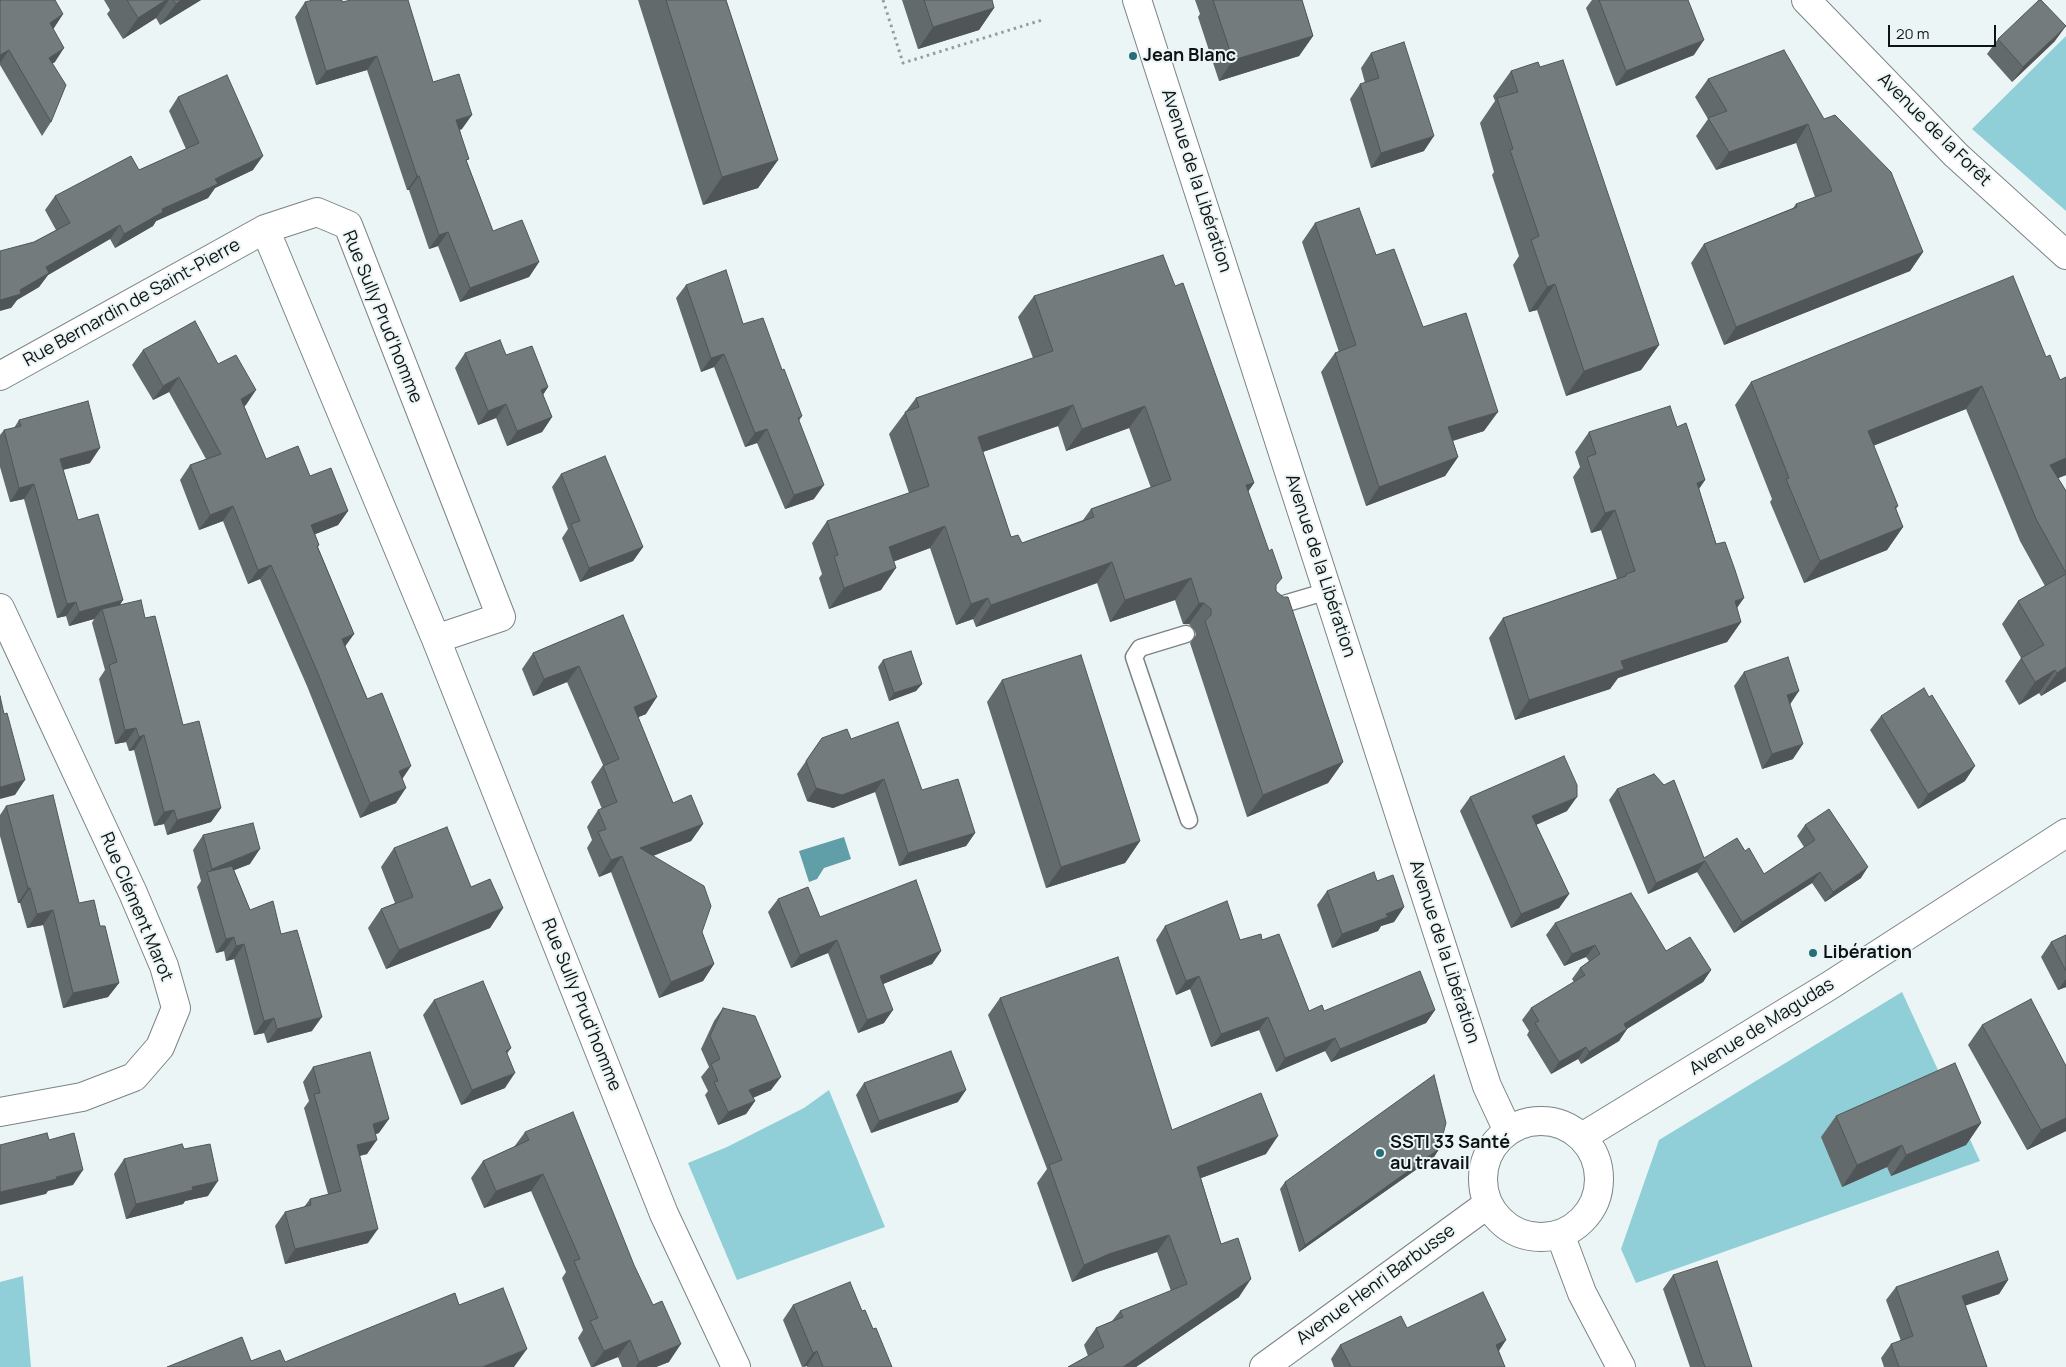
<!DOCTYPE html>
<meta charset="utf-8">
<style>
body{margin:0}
#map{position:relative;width:2066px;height:1367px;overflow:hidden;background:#ebf5f6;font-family:Manrope,sans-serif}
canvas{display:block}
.scale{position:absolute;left:1888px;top:25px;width:108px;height:22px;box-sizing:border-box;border:2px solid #101313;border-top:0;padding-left:6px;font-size:15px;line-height:18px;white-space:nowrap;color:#101313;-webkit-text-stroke:4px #ebf5f6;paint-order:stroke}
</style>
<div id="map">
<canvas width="2066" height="1367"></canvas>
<div class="scale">20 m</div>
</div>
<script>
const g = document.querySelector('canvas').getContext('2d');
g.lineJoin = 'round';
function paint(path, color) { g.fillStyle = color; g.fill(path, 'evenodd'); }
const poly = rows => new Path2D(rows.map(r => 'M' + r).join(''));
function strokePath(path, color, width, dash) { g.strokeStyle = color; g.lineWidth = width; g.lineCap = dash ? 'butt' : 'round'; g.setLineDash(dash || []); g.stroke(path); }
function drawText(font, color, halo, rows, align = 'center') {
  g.font = font + ' Manrope,sans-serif'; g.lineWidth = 4; g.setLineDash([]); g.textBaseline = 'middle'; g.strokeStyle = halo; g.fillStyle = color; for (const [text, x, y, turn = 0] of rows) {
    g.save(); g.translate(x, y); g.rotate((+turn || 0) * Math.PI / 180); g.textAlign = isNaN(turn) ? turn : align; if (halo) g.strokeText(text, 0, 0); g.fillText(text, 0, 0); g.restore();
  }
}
paint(poly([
 [2066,36,2066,211,1972,129],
 [1902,992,1980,1161,1636,1283,1621,1249,1659,1140],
 [829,1090,885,1227,737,1280,688,1163,727,1147,804,1108],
 [23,1276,31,1367,0,1367,0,1282]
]), '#90ced8');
paint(poly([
 [844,837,851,859,824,868,817,879,809,882,799,851]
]), '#609fa8');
const lane = poly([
 [1270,608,1328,591],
 [1186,634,1140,648,1134,657,1189,820]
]);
const street = poly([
 [0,376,265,229],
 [0,608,133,893,164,966,176,1008,160,1047,134,1077,82,1097,0,1112],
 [436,639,501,617,348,225,317,212,265,229,436,639,664,1214,736,1367]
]);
const secondary = poly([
 [1137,0,1487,1086,1508,1131],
 [1806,0,1956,155,2066,255],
 '1483 1179a58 58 0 1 1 116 0a58 58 0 1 1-116 0Z',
 [1582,1137,1829,986,2066,833],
 [1560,1234,1582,1293,1621,1367],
 [1264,1367,1488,1204]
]);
strokePath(lane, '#7b8384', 19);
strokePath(street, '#7b8384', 30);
strokePath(secondary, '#7b8384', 30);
strokePath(poly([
 [883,0,903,63,1042,20]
]), '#969d9e', 3, [2.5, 4]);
strokePath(lane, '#fff', 16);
strokePath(street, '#fff', 28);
strokePath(secondary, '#fff', 28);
paint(poly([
 [0,0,63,14,53,29,55,62,53,63,51,122,42,136,0,65],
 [104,0,201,0,160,25,156,18,123,39,107,14,110,10],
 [638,0,726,0,778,160,758,188,703,205],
 [902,0,992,0,994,8,979,30,918,49],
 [1195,0,1302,0,1313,36,1299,56,1219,81,1198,17,1200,14],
 [1592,0,1688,0,1694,55,1616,86,1586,8],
 [305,2,342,2,433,82,462,129,460,130,467,162,493,231,539,262,529,277,460,302,438,246,429,249,409,190,407,190,367,70,316,85,295,17],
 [1998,39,2055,41,2012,82,1987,54],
 [1371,53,1424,151,1371,168,1350,99,1360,84,1365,83,1361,68],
 [1540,67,1659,345,1641,370,1566,396,1537,310,1529,312,1513,265,1519,256,1492,175,1494,172,1480,123,1495,101,1493,96,1511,71],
 [1708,79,1824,119,1923,252,1910,271,1724,345,1691,263,1704,244,1793,208,1796,204,1815,197,1796,143,1716,170,1696,136,1708,119,1695,97],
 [178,97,253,170,215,188,208,198,156,221,153,226,115,248,110,239,48,275,39,287,17,300,11,308,34,242,56,230,45,210,55,196,139,170,186,149,169,111],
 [1315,223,1376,255,1423,327,1484,431,1453,441,1458,457,1445,476,1366,506,1321,372,1335,353,1339,352,1302,242],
 [686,285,743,324,782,370,802,416,799,421,814,499,785,509,757,443,745,447,714,367,701,372,676,298],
 [1175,286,1254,483,1248,492,1276,587,1276,591,1343,762,1328,783,1247,817,1190,643,1196,635,1195,631,1189,624,1183,624,1175,600,1110,622,1097,583,976,627,973,619,956,625,930,548,894,561,881,590,829,609,819,578,822,574,812,543,827,521,909,493,889,434,916,398,1033,358,1018,317,1034,296],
 [1058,426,1066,451,1129,428,1151,488,1091,509,1083,520,1022,543,1011,537,983,452],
 [143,350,218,364,246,405,244,406,266,459,310,476,348,511,338,525,315,534,319,545,318,547,354,634,345,646,402,779,396,803,360,818,307,686,260,579,248,584,223,521,199,530,180,480,190,465,206,459,169,392,153,400,132,365],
 [465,353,506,355,548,387,543,395,552,417,542,432,507,446,496,418,478,425,455,368],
 [2046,357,2060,380,2066,377,2066,475,2058,478,2066,491,2066,681,2041,696,2039,693,2019,705,2005,681,2021,658,2002,624,2018,601,2045,586,2020,541,1966,409,1873,446,1898,506,1896,509,1903,527,1887,550,1804,583,1770,502,1772,499,1735,405,1751,382],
 [19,420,90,463,63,470,78,520,123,600,120,605,145,618,183,725,221,808,211,822,167,835,164,824,154,826,134,750,129,751,126,742,115,744,99,679,105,670,92,623,94,619,69,626,66,616,57,618,24,499,10,502,0,467,0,435,4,430,14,428],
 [1677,427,1705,480,1699,489,1741,622,1727,642,1618,678,1610,689,1515,720,1489,638,1503,618,1617,579,1601,530,1591,533,1573,477,1580,467,1575,452,1589,432],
 [561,474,643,547,633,561,580,582,562,538,568,529,552,487],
 [623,615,646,714,638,717,673,803,703,824,691,841,653,856,702,932,714,964,703,981,659,998,611,872,599,877,587,848,592,840,587,827,598,810,602,809,591,782,603,765,567,682,533,696,522,669,533,653],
 [883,660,922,684,916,691,889,701,878,667],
 [1744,672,1790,704,1793,759,1762,769,1734,686],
 [1002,680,1140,841,1125,863,1046,888,987,702],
 [1881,716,1965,781,1918,809,1870,730],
 [822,738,851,739,922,790,975,833,966,846,899,866,875,792,833,808,807,801,797,774],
 [1664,785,1704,858,1745,851,1764,874,1804,847,1797,836,1805,825,1861,878,1825,902,1812,883,1734,933,1697,872,1648,894,1609,800,1617,789],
 [1470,797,1567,811,1536,825,1569,894,1559,908,1511,928,1460,811],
 [6,806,79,903,100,926,119,983,108,997,63,1008,43,925,27,928,20,903,18,903,0,836,0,815],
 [203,835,250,864,234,870,250,910,281,934,312,1031,267,1043,264,1033,254,1035,234,959,226,961,224,951,216,953,197,887,201,881,193,850],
 [394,848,471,887,503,908,490,928,386,969,368,928,381,909,395,903,381,867],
 [1377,881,1404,907,1394,922,1381,926,1378,931,1332,948,1317,905,1327,891],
 [778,899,820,917,941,951,932,964,883,984,884,1023,858,1033,828,953,791,968,768,912],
 [1555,923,1666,951,1711,970,1703,982,1627,1029,1619,1041,1581,1064,1578,1059,1551,1074,1527,1035,1529,1031,1522,1020,1531,1008,1574,982,1572,979,1580,968,1589,961,1586,957,1564,966,1546,935],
 [1165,926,1240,940,1262,940,1309,1011,1435,1010,1426,1023,1331,1062,1325,1051,1276,1072,1259,1030,1211,1047,1190,989,1176,995,1156,940],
 [2066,935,2066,987,2058,990,2041,957,2051,942],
 [1000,998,1172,1130,1266,1154,1201,1178,1221,1244,1239,1297,1136,1367,1068,1367,1088,1356,1084,1345,1096,1328,1112,1321,1120,1311,1171,1291,1157,1252,1097,1272,1072,1282,1037,1183,1047,1169,988,1015],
 [434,1000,511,1048,507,1054,505,1088,461,1105,423,1015],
 [723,1008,771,1090,753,1098,755,1101,746,1114,718,1125,705,1095,708,1091,701,1077,709,1067,701,1049,714,1021],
 [1982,1025,2066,1066,2066,1131,2027,1150,1968,1045],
 [313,1067,379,1133,376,1134,367,1154,359,1156,368,1243,285,1264,275,1226,285,1212,304,1207,310,1199,328,1194,304,1108,309,1101,303,1082],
 [864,1083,958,1102,871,1133,856,1095],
 [1836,1116,1981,1123,1966,1145,1891,1176,1887,1167,1842,1187,1821,1137],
 [525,1132,669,1362,656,1367,622,1367,618,1357,594,1367,591,1367,578,1338,583,1330,562,1278,566,1272,531,1191,484,1208,471,1178,483,1161,514,1147],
 [184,1149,208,1196,185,1201,183,1204,126,1219,114,1174,124,1159],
 [1439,1149,1434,1157,1299,1252,1280,1189,1285,1182],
 [1673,1275,1752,1367,1690,1367,1663,1289],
 [2008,1280,1999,1294,1965,1305,1987,1367,1884,1367,1881,1358,1891,1344,1901,1341,1886,1300,1896,1287],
 [793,1305,862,1311,873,1329,892,1367,807,1367,807,1366,802,1367,783,1320],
 [1407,1328,1506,1340,1499,1351,1505,1367,1334,1367,1331,1359,1340,1345]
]), '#636a6b');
paint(poly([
 [166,0,169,0,156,18,123,39,138,18],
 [181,0,201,0,160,25,176,4],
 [994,8,979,30,918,49,933,27],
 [63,14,54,28,40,37,50,23],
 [2066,26,2055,41,2012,82,2023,67],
 [1313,36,1299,56,1219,81,1233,60],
 [1704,40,1694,55,1616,86,1626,71],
 [64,48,55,62,39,72,49,58],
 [9,50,0,63,0,55],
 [377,56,367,70,316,85,326,71],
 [472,115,462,129,446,134,456,120],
 [1808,124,1796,143,1716,170,1729,152],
 [1434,136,1424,151,1371,168,1381,153],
 [263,156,253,170,215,188,208,198,156,221,153,226,115,248,124,234,162,209,215,179],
 [778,160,758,188,703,205,722,177],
 [417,176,419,176,409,190,407,190],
 [120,225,110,239,48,275,39,287,17,300,11,308,0,311,0,300,20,290,46,267],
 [448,232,438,246,429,249,439,235],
 [1923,252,1910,271,1724,345,1736,327],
 [539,262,529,277,460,302,470,288],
 [1555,284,1537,310,1529,312,1547,287],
 [1659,345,1641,370,1566,396,1584,371],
 [724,354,714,367,701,372,711,358],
 [179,377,169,392,153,400,163,386],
 [1982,386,1966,409,1852,454,1868,431],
 [548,387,538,402,541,390],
 [256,390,246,405,231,413,241,399],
 [506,404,496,418,478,425,488,411],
 [1073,405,1058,426,962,459,978,437],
 [1145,406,1129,428,1066,451,1082,429],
 [1498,412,1484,431,1434,446,1448,427],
 [552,417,542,432,507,446,517,431],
 [767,429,757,443,745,447,755,433],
 [100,448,90,463,50,473,60,459],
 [1458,457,1445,476,1366,506,1379,487],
 [2066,458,2066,475,2034,488,2050,465],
 [1705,480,1691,500,1697,483],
 [1254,483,1238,505,1246,485],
 [34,484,24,499,10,502,19,488],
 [824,485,814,499,785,509,794,495],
 [233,506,223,521,199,530,210,515],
 [1615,510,1601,530,1591,533,1605,513],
 [348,511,338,525,301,540,311,525],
 [945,526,930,548,874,569,889,547],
 [1903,527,1887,550,1804,583,1820,561],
 [643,547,633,561,580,582,589,568],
 [1112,562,1097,583,976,627,991,605],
 [271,565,260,579,248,584,258,570],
 [896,568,881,590,829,609,844,588],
 [1191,578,1175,600,1110,622,1125,600],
 [988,598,973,619,956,625,971,604],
 [1744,598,1730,618,1735,601],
 [123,600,113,614,102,609,94,619,69,626,79,612],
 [76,602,66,616,57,618,67,604],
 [1199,603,1204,603,1189,624,1183,624],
 [1741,622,1727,642,1618,678,1610,689,1515,720,1529,700,1621,661],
 [354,634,344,648,342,639],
 [579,666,567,682,533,696,544,679],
 [2066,667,2066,681,2041,696,2057,673],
 [2055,670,2039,693,2019,705,2035,682],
 [922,684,916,691,889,701,894,693],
 [1799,691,1789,706,1787,695],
 [657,697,646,714,622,724,634,707],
 [136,728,126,742,115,744,125,730],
 [144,735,134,750,129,751,139,737],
 [1803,744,1793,759,1762,769,1772,754],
 [1343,762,1328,783,1247,817,1263,795],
 [411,766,401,781,399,771],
 [1975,766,1965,781,1918,809,1928,794],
 [884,779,875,792,833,808,807,801,816,788],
 [25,780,15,795,0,799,0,787],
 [406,788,396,803,360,818,370,803],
 [1577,797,1567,811,1522,831,1532,816],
 [221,808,211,822,167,835,177,820],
 [174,810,164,824,154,826,164,812],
 [703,824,691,841,629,865,640,848],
 [975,833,966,846,899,866,908,853],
 [1140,841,1125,863,1046,888,1061,867],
 [260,849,250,864,209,880,208,875,212,869],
 [622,856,611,872,599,877,611,860],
 [1705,861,1697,872,1648,894,1656,883],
 [1868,867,1861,878,1825,902,1833,892],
 [1820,872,1812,883,1734,933,1742,922],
 [28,888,30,888,20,903,18,903],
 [1569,894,1559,908,1511,928,1521,914],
 [1404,907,1394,922,1381,926,1378,931,1332,948,1342,934,1386,914],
 [503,908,490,928,386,969,399,950],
 [53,910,43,925,27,928,37,914],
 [234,937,224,951,216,953,226,939],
 [837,940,828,953,791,968,800,955],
 [244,944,234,959,226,961,236,946],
 [1595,945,1586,957,1564,966,1572,954],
 [941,951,932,964,871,989,880,976],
 [714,964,703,981,659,998,671,982],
 [1711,970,1703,982,1615,1036,1624,1024],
 [1199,976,1190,989,1176,995,1186,981],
 [2066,979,2066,987,2058,990],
 [119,983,108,997,63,1008,73,993],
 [893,1010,884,1023,858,1033,867,1020],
 [1435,1010,1426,1023,1331,1062,1340,1049],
 [322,1017,312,1031,267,1043,277,1029],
 [1268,1017,1259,1030,1211,1047,1221,1034],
 [274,1018,264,1033,254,1035,264,1021],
 [1627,1029,1619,1041,1581,1064,1589,1052],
 [1335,1038,1325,1051,1276,1072,1285,1058],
 [1586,1047,1578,1059,1551,1074,1559,1062],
 [515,1073,505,1088,461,1105,472,1090],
 [781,1077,771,1090,740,1103,749,1090],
 [966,1090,958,1102,871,1133,879,1121],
 [755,1101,746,1114,718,1125,728,1112],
 [2066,1118,2066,1131,2027,1150,2041,1130],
 [389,1119,379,1133,363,1138,373,1124],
 [1981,1123,1966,1145,1891,1176,1906,1155],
 [1278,1136,1266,1154,1185,1184,1197,1167],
 [377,1140,367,1154,347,1159,357,1145],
 [1902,1145,1887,1167,1842,1187,1857,1165],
 [1439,1149,1434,1157,1299,1252,1305,1245],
 [83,1170,73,1185,48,1191,46,1194,0,1205,0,1192,56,1177],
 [543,1174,531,1191,484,1208,496,1191],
 [218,1181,208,1196,185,1201,183,1204,126,1219,136,1204,192,1187],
 [378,1229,368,1243,285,1264,295,1249],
 [1169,1235,1157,1252,1097,1272,1072,1282,1084,1265,1109,1254],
 [1251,1279,1239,1297,1136,1367,1123,1367],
 [2008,1280,1999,1294,1953,1310,1962,1296],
 [630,1340,618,1357,592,1367,604,1351],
 [1506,1340,1496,1354,1496,1345],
 [681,1344,669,1362,656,1367,636,1367,639,1362],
 [527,1349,514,1367,482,1367],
 [817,1351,807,1366,803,1367,813,1353]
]), '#505657');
const building = poly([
 [0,0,55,0,63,14,50,23,64,48,49,58,66,85,51,122,9,50,0,55,0,0],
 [127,0,166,0,138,18,127,0],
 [173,0,181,0,176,4,173,0],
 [313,0,342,0,342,2,351,0,408,0,433,82,459,74,472,115,456,120,469,159,466,160,493,231,522,220,539,262,470,288,448,232,439,235,419,176,417,176,377,56,326,71,305,2,313,0],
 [666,0,726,0,778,160,722,177,666,0],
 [924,0,992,0,994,8,933,27,924,0],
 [1213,0,1302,0,1313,36,1233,60,1213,0],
 [1599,0,1688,0,1704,40,1626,71,1599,0],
 [2039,0,2041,0,2066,26,2023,67,1998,39,2039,0],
 [1404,42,1434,136,1381,153,1360,84,1379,78,1371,53,1404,42],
 [1784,50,1824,119,1835,115,1891,172,1923,252,1736,327,1704,244,1797,207,1796,204,1832,191,1808,124,1729,152,1708,118,1727,111,1708,79,1784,50],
 [1563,60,1659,345,1584,371,1555,284,1547,287,1531,240,1539,236,1510,150,1513,149,1497,98,1518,92,1511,71,1538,62,1540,67,1563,60],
 [227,75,263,156,215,179,218,184,162,209,163,212,124,234,120,225,46,267,49,273,20,290,21,294,0,300,0,251,34,242,70,223,55,196,131,156,139,170,199,143,178,97,227,75],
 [1359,208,1376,255,1394,249,1423,327,1466,313,1498,412,1448,427,1458,457,1379,487,1335,353,1356,345,1315,223,1359,208],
 [1163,255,1175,286,1183,283,1254,483,1246,485,1269,551,1272,549,1282,578,1276,585,1276,591,1283,597,1288,597,1343,762,1263,795,1205,621,1211,615,1211,609,1204,603,1199,603,1191,578,1125,600,1112,562,991,605,988,598,971,604,945,526,889,547,896,568,844,588,834,556,838,555,827,521,929,486,905,412,919,407,916,398,1053,351,1034,296,1163,255],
 [1073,405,1082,429,1145,406,1171,480,1091,509,1094,517,1022,543,1018,535,1011,537,978,437,1073,405],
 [726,270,743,324,763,318,782,370,784,369,802,416,798,418,824,485,794,495,767,429,755,433,724,354,711,358,686,285,726,270],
 [2013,276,2046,357,2050,355,2060,380,2066,377,2066,458,2050,465,2066,491,2066,573,2036,519,1982,386,1868,431,1898,506,1895,507,1903,527,1820,561,1786,479,1789,478,1751,382,2013,276],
 [195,321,218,364,236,355,256,390,241,399,266,459,298,446,310,476,331,468,348,511,311,525,319,545,317,546,354,634,342,639,367,699,382,693,411,766,399,771,406,788,370,803,317,671,271,565,258,570,233,506,210,515,190,465,221,454,179,377,163,386,143,350,195,321],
 [500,340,506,355,532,346,548,387,541,390,552,417,517,431,506,404,488,411,465,353,500,340],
 [88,401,100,448,60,459,78,520,98,514,123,600,79,612,76,602,67,604,34,484,19,488,4,430,21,426,19,420,88,401],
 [1670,406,1677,427,1686,423,1705,480,1697,483,1716,544,1725,542,1735,570,1744,598,1735,601,1741,622,1621,661,1624,669,1529,700,1503,618,1626,576,1626,574,1635,571,1615,510,1605,513,1587,457,1596,454,1589,432,1670,406],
 [605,456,643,547,589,568,571,524,580,521,561,474,605,456],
 [2066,574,2066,667,2057,673,2055,670,2035,682,2021,658,2044,645,2018,601,2066,574],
 [141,600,145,618,155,616,183,725,199,721,221,808,177,820,174,810,164,812,144,735,139,737,136,728,125,730,109,665,117,662,102,609,141,600],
 [623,615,657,697,634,707,673,803,691,795,703,824,640,848,704,886,711,906,702,932,714,964,671,982,622,856,611,860,598,832,606,829,598,810,617,802,603,766,619,759,579,666,544,679,533,653,623,615],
 [911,651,922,684,894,693,883,660,911,651],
 [1081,655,1140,841,1061,867,1002,680,1081,655],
 [1788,657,1799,691,1787,695,1803,744,1772,754,1744,672,1788,657],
 [1924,688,1929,697,1932,695,1975,766,1928,794,1881,716,1924,688],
 [0,696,4,714,7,713,25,780,0,787,0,696],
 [898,722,922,790,958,779,975,833,908,853,884,779,842,795,816,788,806,761,822,738,847,729,851,739,898,722],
 [1564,756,1577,785,1577,797,1532,816,1569,894,1521,914,1470,797,1564,756],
 [1654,774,1664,785,1674,780,1704,858,1737,838,1745,851,1749,848,1764,874,1815,840,1805,825,1829,809,1868,867,1833,892,1820,872,1742,922,1705,861,1656,883,1617,789,1654,774],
 [53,795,79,903,94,900,100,926,105,926,119,983,73,993,53,910,37,914,30,888,28,888,6,806,53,795],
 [253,823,260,849,212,869,203,835,253,823],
 [447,827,471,887,490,879,503,908,399,950,381,909,413,897,394,848,447,827],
 [232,866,250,910,273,901,281,934,297,930,322,1017,277,1029,274,1018,264,1021,244,944,236,946,234,937,226,939,207,872,232,866],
 [1374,872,1377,881,1393,875,1404,907,1386,914,1388,917,1342,934,1327,891,1374,872],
 [916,880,941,951,880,976,893,1010,867,1020,837,940,800,955,778,899,808,887,820,917,916,880],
 [1631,893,1666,951,1690,937,1711,970,1624,1024,1627,1029,1589,1052,1586,1047,1559,1062,1535,1023,1539,1021,1531,1008,1585,975,1580,968,1600,954,1595,945,1572,954,1555,923,1631,893],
 [1227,901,1240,940,1261,934,1262,940,1279,934,1309,1011,1322,1005,1324,1011,1420,971,1435,1010,1340,1049,1335,1038,1285,1058,1268,1017,1221,1034,1199,976,1186,981,1165,926,1227,901],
 [2066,935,2066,971,2051,942,2066,935],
 [1118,957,1172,1130,1261,1093,1278,1136,1197,1167,1221,1244,1238,1238,1251,1279,1123,1367,1068,1367,1104,1347,1096,1328,1123,1317,1120,1311,1187,1284,1169,1235,1109,1254,1084,1265,1049,1165,1062,1160,1000,998,1118,957],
 [483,981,511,1048,506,1051,515,1073,472,1090,434,1000,483,981],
 [2031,999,2066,1066,2066,1118,2041,1130,1982,1025,2031,999],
 [723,1008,755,1016,781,1077,749,1090,755,1101,728,1112,714,1082,718,1081,711,1064,720,1059,710,1036,723,1008],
 [951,1051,966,1090,879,1121,864,1083,951,1051],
 [370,1052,389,1119,373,1124,377,1140,357,1145,378,1229,295,1249,285,1212,311,1205,310,1199,341,1191,314,1094,320,1093,313,1067,370,1052],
 [1955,1063,1981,1123,1906,1155,1902,1145,1857,1165,1836,1116,1955,1063],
 [1434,1075,1446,1123,1439,1149,1305,1245,1285,1182,1434,1075],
 [573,1112,634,1265,653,1305,662,1301,681,1344,639,1362,630,1340,604,1351,590,1321,598,1318,574,1261,580,1259,543,1174,496,1191,483,1161,529,1140,525,1132,573,1112],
 [47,1133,49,1140,74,1133,83,1170,56,1177,57,1179,0,1192,0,1145,47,1133],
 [182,1144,184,1149,210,1144,218,1181,192,1187,193,1190,136,1204,124,1159,182,1144],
 [1998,1251,2008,1280,1962,1296,1987,1367,1899,1367,1891,1344,1913,1336,1896,1287,1998,1251],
 [1717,1261,1752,1367,1705,1367,1673,1275,1717,1261],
 [850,1282,862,1311,865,1310,873,1329,876,1328,892,1367,823,1367,817,1351,813,1353,793,1305,850,1282],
 [503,1288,527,1349,482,1367,167,1367,242,1337,251,1361,280,1350,285,1362,455,1293,459,1305,503,1288],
 [1483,1292,1506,1340,1496,1345,1505,1367,1351,1367,1340,1345,1401,1316,1407,1328,1483,1292]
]);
paint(building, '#737b7c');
strokePath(building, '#505657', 1);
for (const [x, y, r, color] of [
 [1133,56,5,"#266f79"],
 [1813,953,5,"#266f79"],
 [1380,1153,5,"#266f79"]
]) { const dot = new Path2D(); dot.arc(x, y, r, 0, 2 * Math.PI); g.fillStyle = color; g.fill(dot); strokePath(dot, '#ebf5f6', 2); }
drawText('bold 18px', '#101313', '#ebf5f6', [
 ["Jean Blanc",1143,56],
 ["Libération",1823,953],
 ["SSTI 33 Santé",1390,1143],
 ["au travail",1390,1164]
], 'left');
drawText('18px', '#101313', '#ebf5f6', [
 ["Avenue de la Forêt",1934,130,45],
 ["Avenue de la Libération",1196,181,72],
 ["Rue Bernardin de Saint-Pierre",132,303,-29],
 ["Rue Sully Prud'homme",382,317,68],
 ["Avenue de la Libération",1320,566,72],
 ["Rue Clément Marot",136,907,67],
 ["Avenue de la Libération",1444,952,72],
 ["Rue Sully Prud'homme",581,1005,68],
 ["Avenue de Magudas",1762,1027,-32],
 ["Avenue Henri Barbusse",1376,1285,-36]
]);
</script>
